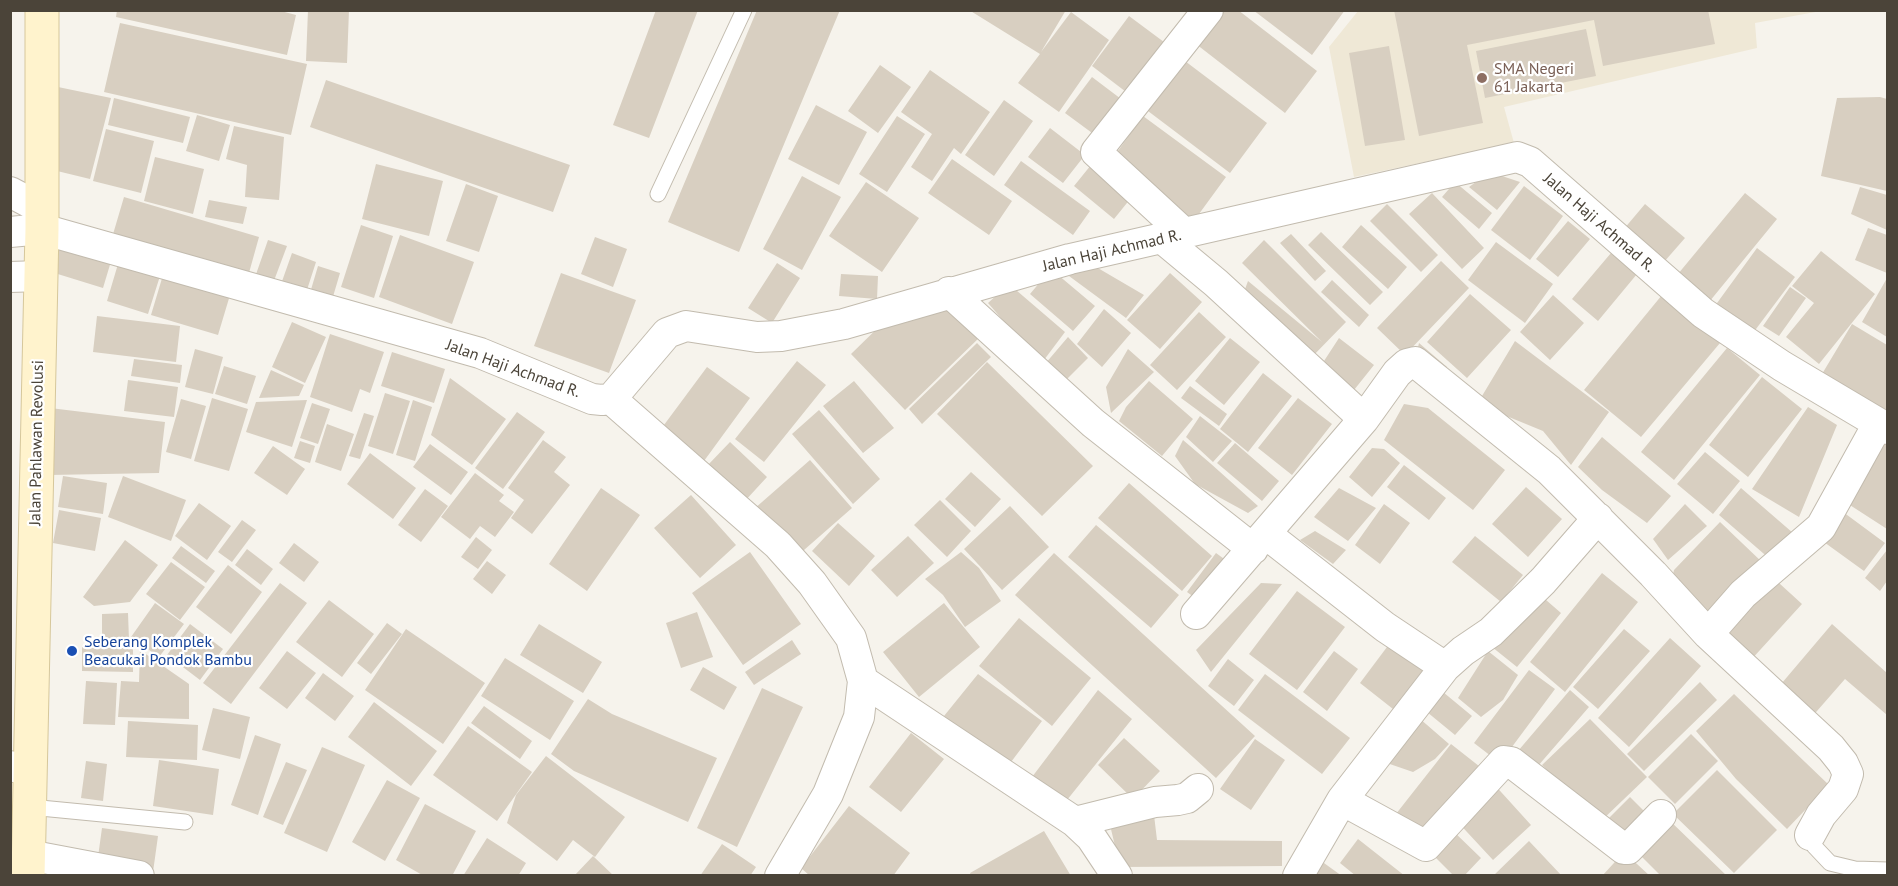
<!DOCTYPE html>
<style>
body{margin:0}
#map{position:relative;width:1898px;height:886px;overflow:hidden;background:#f6f3ec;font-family:"PT Sans",sans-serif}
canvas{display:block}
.frame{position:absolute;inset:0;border:12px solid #4b4439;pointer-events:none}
</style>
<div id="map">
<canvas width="1898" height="886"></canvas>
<div class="frame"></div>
</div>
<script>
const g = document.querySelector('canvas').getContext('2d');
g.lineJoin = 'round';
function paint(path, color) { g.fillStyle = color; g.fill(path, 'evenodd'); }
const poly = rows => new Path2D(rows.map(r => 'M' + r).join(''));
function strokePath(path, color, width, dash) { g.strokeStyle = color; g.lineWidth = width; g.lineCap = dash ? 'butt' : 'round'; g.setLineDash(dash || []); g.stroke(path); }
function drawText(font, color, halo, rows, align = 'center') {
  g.font = font + ' "PT Sans",sans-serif'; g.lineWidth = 4.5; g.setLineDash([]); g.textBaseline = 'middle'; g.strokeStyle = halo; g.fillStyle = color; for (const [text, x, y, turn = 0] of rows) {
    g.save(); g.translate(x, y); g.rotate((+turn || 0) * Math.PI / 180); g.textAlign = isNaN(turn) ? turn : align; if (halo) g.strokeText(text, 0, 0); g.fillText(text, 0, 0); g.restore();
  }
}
paint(poly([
 [1358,11,1821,11,1755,23,1757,48,1504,107,1514,143,1354,177,1329,47]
]), '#efe8d6');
paint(poly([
 [117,10,277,10,296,15,287,55,116,17],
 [308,10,349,10,347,63,306,61],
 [656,10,698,10,649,138,613,125],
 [757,10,840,10,739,252,668,222],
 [969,10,1066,10,1041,52,1071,12,1109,40,1059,112,1018,83,1040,54],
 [1221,10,1238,10,1317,71,1285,113,1196,44],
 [1253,10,1345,10,1312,55],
 [1394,10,1708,10,1715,44,1603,66,1594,20,1467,45,1483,123,1419,136],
 [1129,16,1172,48,1134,98,1092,66],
 [120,23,307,64,291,135,104,92],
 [1586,29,1596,76,1485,98,1476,51],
 [1389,46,1405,140,1365,146,1349,53],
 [1181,58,1267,123,1230,173,1144,108],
 [880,65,911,87,878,133,848,111],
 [930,70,990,112,961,154,954,148,932,181,911,167,932,134,901,112],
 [1092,77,1129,105,1103,141,1065,113],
 [326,80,570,165,553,212,310,127],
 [58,87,111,98,90,179,53,170],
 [1880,97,1887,99,1887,191,1821,176,1837,98],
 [114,98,190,117,183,143,108,125],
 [1004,100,1033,121,994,176,965,155],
 [816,105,867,132,839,185,788,159],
 [197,115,230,125,219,161,186,151],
 [897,116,925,134,887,192,859,174],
 [1143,116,1226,177,1188,229,1110,162],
 [234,126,284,137,279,200,245,197,247,165,226,159],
 [1050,128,1085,155,1063,183,1028,157],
 [106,129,154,141,141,193,93,181],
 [155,157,204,169,193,214,144,201],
 [952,159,1012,201,989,235,928,193],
 [1021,161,1090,211,1073,235,1004,185],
 [376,164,443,181,429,236,362,219],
 [1091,165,1131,198,1114,219,1074,186],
 [1490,172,1520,182,1497,210,1469,187],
 [802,176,841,197,802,270,763,249],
 [866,182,919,218,882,272,829,236],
 [1455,182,1492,213,1479,229,1442,197],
 [466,184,498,196,479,252,446,241],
 [1524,186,1563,216,1530,260,1491,230],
 [1860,187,1887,195,1887,230,1851,214],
 [1432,193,1484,248,1462,269,1409,214],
 [1745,193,1777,219,1705,307,1673,280],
 [124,197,259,237,247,280,111,241],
 [209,200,247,207,243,224,205,217],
 [1387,204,1438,255,1421,272,1370,221],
 [1645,204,1685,238,1657,270,1618,236],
 [1568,221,1590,239,1558,277,1536,259],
 [361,225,393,236,374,298,341,287],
 [1361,225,1407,267,1388,289,1342,247],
 [1868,228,1887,235,1887,273,1855,260],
 [1321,232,1383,292,1370,305,1308,245],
 [1291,234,1326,271,1315,281,1280,243],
 [400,235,474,262,452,324,379,297],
 [595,237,627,249,613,287,581,274],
 [268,240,287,246,272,286,254,280],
 [1264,240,1346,322,1310,359,1244,292,1248,281,1322,342,1242,263],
 [57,241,112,258,103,288,48,271],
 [1496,242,1553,284,1525,323,1468,280],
 [1757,248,1795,277,1750,337,1712,310],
 [1821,251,1875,294,1819,364,1786,337,1814,303,1792,286],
 [292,253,316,262,305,296,280,287],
 [1611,253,1637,274,1598,321,1572,299],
 [1441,261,1469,288,1405,355,1377,328],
 [777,263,800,278,772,323,748,308],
 [118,264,160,276,148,314,107,301],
 [1091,264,1144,295,1126,318,1069,276],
 [318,266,340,273,332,300,310,293],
 [1051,269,1095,306,1073,331,1030,294],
 [561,273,636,300,609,373,534,346],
 [1170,273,1202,302,1160,349,1127,320],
 [841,274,878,276,877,299,839,296],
 [163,275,230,295,218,335,151,315],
 [1887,278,1887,337,1862,322],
 [1332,280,1369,315,1359,327,1321,292],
 [1009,284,1065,332,1041,364,988,303],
 [1790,287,1806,298,1779,336,1763,326],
 [1470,294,1511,330,1467,378,1427,342],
 [1553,295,1584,323,1550,360,1520,332],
 [1662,295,1720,343,1641,437,1584,390],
 [938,297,982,335,905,410,851,354,890,316],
 [1104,309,1131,333,1102,367,1077,344],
 [1199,312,1226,337,1177,390,1150,365],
 [97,316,180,326,176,362,93,352],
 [292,322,326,337,305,383,272,367],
 [1852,324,1887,345,1887,410,1883,416,1819,379],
 [330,334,384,352,370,393,360,389,352,412,310,397],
 [1068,337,1088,358,1064,382,1045,364],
 [1230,338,1260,362,1224,405,1195,381],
 [1339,338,1374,365,1350,395,1324,361],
 [1515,341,1609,412,1571,465,1543,431,1504,415,1482,396],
 [977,343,991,357,922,424,909,409],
 [1419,343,1447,367,1439,376,1416,356],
 [1727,348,1760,375,1674,480,1641,452],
 [195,349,223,357,213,394,185,387],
 [1128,349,1154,372,1111,413,1106,387],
 [392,352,445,369,434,403,381,386],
 [134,359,182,365,180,383,131,376],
 [797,361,826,385,764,462,735,439],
 [987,362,1093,466,1042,516,937,414],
 [224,366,256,376,247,404,215,394],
 [707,367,750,398,704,461,661,429],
 [271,370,304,385,299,396,259,398],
 [1263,373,1292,396,1248,452,1220,429],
 [1762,377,1802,409,1748,477,1709,445],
 [450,378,506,419,472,465,431,435],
 [128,380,178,387,174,417,124,411],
 [854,381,894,428,863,453,823,406],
 [1149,381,1193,419,1162,456,1119,421,1126,407],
 [1190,386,1227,414,1219,426,1181,398],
 [385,393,410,401,393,454,368,446],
 [212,398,248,409,229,471,194,461],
 [1298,398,1332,424,1292,475,1258,448],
 [181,399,206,406,191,459,166,452],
 [307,400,292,447,246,432,256,402],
 [413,400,432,407,415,461,396,455],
 [312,403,330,409,318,444,300,438],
 [1404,404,1428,408,1505,470,1473,510,1384,440],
 [1808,407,1837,425,1799,517,1752,489],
 [50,408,165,422,159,473,49,475],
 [819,410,880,479,853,504,792,434],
 [517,412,545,432,503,489,475,468],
 [364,413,374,416,360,459,349,456],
 [1200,416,1232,441,1213,462,1186,437],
 [327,424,354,434,341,471,315,462],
 [1602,437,1671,496,1647,523,1602,490,1578,467],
 [1887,439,1887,529,1839,498],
 [543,440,566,457,554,472,570,485,532,534,511,518,524,500,508,488],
 [1183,440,1210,463,1258,506,1248,513,1195,484,1175,456],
 [300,441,315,446,310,463,294,458],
 [730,442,767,477,744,502,707,466],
 [1235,443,1279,481,1262,501,1217,463],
 [430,444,468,472,451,495,413,467],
 [273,446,305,469,287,495,254,473],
 [1372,448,1384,449,1400,463,1372,497,1349,477],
 [1705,452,1740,481,1713,514,1677,484],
 [370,453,416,488,393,519,347,484],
 [810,460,852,508,796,557,754,509],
 [1404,465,1446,498,1429,520,1387,487],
 [971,472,1001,499,975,527,945,499],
 [475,473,504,495,499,501,514,512,495,537,480,526,470,539,441,517],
 [63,476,107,483,103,514,58,507],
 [123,476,186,500,171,541,108,517],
 [1129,483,1212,556,1182,591,1098,518],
 [1526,487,1562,519,1528,557,1492,524],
 [601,488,640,515,587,591,549,564],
 [1339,488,1376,508,1348,541,1314,517],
 [1741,488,1793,533,1771,560,1719,515],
 [425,489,448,506,421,542,398,525],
 [691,495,736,545,700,578,654,528],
 [940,500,971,531,947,557,914,525],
 [199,503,231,526,207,560,175,536],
 [1384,504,1410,523,1380,564,1355,545],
 [1685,504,1707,526,1668,560,1653,539],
 [1010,506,1049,547,1002,590,964,549],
 [1839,509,1885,543,1864,571,1817,537],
 [59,510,101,518,95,551,53,543],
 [242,520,256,530,232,562,218,552],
 [1720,522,1763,563,1716,611,1702,614,1672,579,1674,570],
 [838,523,875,556,849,586,812,551],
 [1096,525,1179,595,1151,628,1068,557],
 [1315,531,1346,550,1333,564,1300,540],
 [908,536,934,563,897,597,871,570],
 [1475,536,1523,575,1501,602,1452,562],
 [476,537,492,550,478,569,461,557],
 [125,540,158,565,130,602,94,606,83,597],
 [294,543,319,562,304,582,279,563],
 [181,546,215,571,206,583,172,558],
 [247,549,273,569,261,585,235,565],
 [1887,550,1887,581,1880,591,1865,578],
 [750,552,801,624,743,665,692,593],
 [961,552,979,568,1001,601,965,627,943,595,925,579],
 [1054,553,1255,736,1216,778,1015,595],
 [1216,553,1231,564,1202,603,1187,592],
 [487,561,506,575,492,594,473,579],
 [171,562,205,587,180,620,146,594],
 [228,565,262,592,231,634,196,607],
 [1602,573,1638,602,1565,692,1530,662],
 [1768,573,1802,604,1750,661,1715,630],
 [280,583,307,603,231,704,203,683],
 [1261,583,1282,584,1211,672,1196,650],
 [1297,591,1345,627,1297,690,1249,654],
 [1538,593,1561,613,1517,667,1492,647],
 [329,600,374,634,342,677,296,642],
 [155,603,184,624,159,657,131,637],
 [944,603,980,647,919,697,883,652],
 [697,612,713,657,681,668,666,623],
 [128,613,129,640,102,641,102,614],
 [1019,618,1091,678,1052,726,979,666],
 [387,623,402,634,371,674,357,663],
 [190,624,223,649,200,680,167,655],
 [539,624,602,662,583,693,520,655],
 [1832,624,1887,673,1887,715,1845,679,1810,719,1776,690],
 [406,629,485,683,443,744,365,690],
 [1624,629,1650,651,1598,709,1573,687],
 [1670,638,1701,666,1629,747,1598,718],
 [792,640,801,654,754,685,745,672],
 [1390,643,1424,669,1393,709,1360,683],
 [82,647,133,648,133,672,82,671],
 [140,650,189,684,189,719,118,717,121,681,139,682],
 [287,651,316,673,287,709,259,688],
 [1334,651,1358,669,1327,711,1303,692],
 [1488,651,1518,675,1503,700,1481,717,1458,698],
 [505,658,574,701,550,740,481,696],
 [1228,659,1254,680,1234,706,1208,686],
 [703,667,737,687,724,710,690,690],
 [1529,670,1555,689,1500,763,1474,743],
 [323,673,354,696,335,721,305,698],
 [978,674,1042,721,1008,766,944,716],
 [1265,674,1350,738,1322,774,1238,710],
 [86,681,117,683,115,725,83,724],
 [1700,682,1717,700,1644,771,1627,754],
 [762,688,803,707,737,847,697,828],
 [1098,690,1132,719,1063,805,1029,781],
 [1570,690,1589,707,1531,774,1512,758],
 [1443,692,1472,716,1455,735,1427,712],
 [1734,694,1829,785,1787,829,1736,779,1696,731],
 [588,699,612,714,717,758,688,822,574,771,551,754],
 [374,702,437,751,411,786,348,737],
 [484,706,532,741,520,759,471,723],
 [213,708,250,717,240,759,202,750],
 [1419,718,1449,744,1435,759,1413,772,1381,761],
 [1590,719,1647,777,1599,823,1542,765],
 [128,721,198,725,197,760,126,757],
 [468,726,532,772,497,821,433,775],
 [911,733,944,759,901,812,869,787],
 [1691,734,1718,761,1675,804,1648,777],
 [255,735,281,744,258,815,231,805],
 [1124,738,1160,771,1133,799,1098,765],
 [1255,739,1285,760,1251,810,1220,789],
 [1451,744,1484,770,1425,845,1392,819],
 [322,747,365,765,327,852,284,833],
 [546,756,625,817,595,857,573,840,557,861,507,823,516,795],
 [159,760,219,769,213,815,153,806],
 [86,761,107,764,103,801,81,798],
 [286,762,307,770,283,825,263,817],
 [1717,770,1777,830,1734,873,1673,814],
 [387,780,420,798,385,861,352,842],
 [1492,782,1531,825,1493,860,1454,818],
 [1630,797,1651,818,1627,842,1606,821],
 [425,804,476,831,452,876,424,876,396,860],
 [849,806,910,853,893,876,810,876,801,868],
 [1154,815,1157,840,1282,841,1282,866,1120,867,1110,825],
 [1667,818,1727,876,1661,876,1636,851],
 [102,828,158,836,153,872,97,864],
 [1451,829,1481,858,1464,876,1454,876,1429,851],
 [1044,831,1071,876,971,876,970,873],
 [487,838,526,863,518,876,463,876],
 [1358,839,1405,876,1356,876,1340,863],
 [1529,841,1562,876,1493,876],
 [722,844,756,867,750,876,700,876],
 [1624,852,1650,876,1602,876],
 [593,856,614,876,574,876],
 [1317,858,1342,876,1309,876]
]), '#d8cfc1');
const service = poly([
 [658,194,744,10],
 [30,807,185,822],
 [1810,835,1814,846,1830,863,1855,869,1888,870]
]);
const minor = poly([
 [10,192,42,209],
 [10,232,42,229,480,353,592,399,602,400,611,399,667,333,686,326,757,337,781,336,844,324,1070,259,1517,157,1530,162,1703,313,1782,366,1888,429],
 [1185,234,1096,152,1208,10],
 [1163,239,1216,283,1364,419],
 [10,277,40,276],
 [949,292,1093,423,1253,549],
 [611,399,778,545,812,583,851,638,863,681,859,717,828,794,780,876],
 [1266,534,1385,627,1445,667],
 [1196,614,1364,419,1397,373,1407,364,1415,362,1549,470,1653,574,1708,634,1831,748,1843,763,1848,774,1843,789,1821,815,1810,835],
 [1708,634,1743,594,1821,527,1878,424],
 [863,681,1075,822,1155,802,1178,800,1187,798,1198,789],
 [10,766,31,771],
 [1342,800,1445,667,1463,651,1491,632,1543,581,1598,518],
 [1075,822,1091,837,1117,876],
 [28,855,139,876],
 [1298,876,1342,800,1426,846,1504,761,1511,762,1624,849,1628,849,1661,815]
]);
const secondary = poly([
 [28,876,42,229,42,10]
]);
strokePath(service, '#c2bbae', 17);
strokePath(minor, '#c2bbae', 32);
strokePath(secondary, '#d6c79b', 35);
strokePath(service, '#fff', 15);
strokePath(minor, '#fff', 30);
strokePath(secondary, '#fff3cd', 33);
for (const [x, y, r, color] of [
 [1482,78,6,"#8d6e63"],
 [72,651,6,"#1a4fb4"]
]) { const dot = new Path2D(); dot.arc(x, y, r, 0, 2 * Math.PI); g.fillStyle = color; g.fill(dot); strokePath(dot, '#fff', 2); }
drawText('16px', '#785e54', '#fff', [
 ["SMA Negeri",1494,69],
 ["61 Jakarta",1494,87]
], 'left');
drawText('16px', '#4b4439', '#fff', [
 ["Jalan Haji Achmad R.",1599,223,41],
 ["Jalan Haji Achmad R.",1112,251,-13],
 ["Jalan Haji Achmad R.",513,369,20],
 ["Jalan Pahlawan Revolusi",37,443,-89]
]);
drawText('16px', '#164399', '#fff', [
 ["Seberang Komplek",84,642],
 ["Beacukai Pondok Bambu",84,660]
], 'left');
</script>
